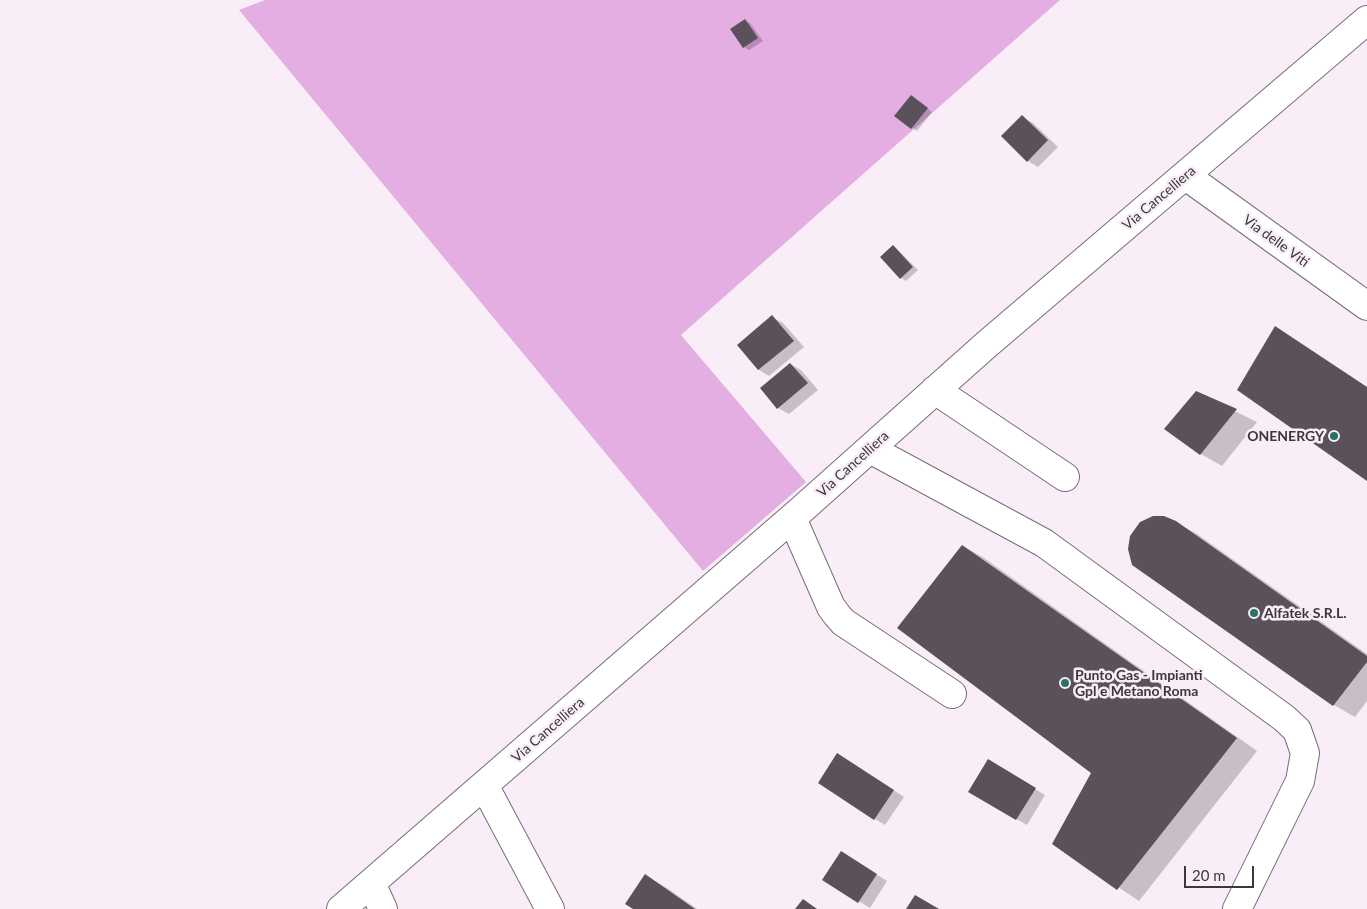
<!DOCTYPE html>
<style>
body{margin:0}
#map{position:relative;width:1367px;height:909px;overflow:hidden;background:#f9eef8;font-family:Lato,sans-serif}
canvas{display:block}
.scale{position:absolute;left:1184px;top:866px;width:70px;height:22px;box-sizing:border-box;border:2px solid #3b373b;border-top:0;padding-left:6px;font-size:15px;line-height:18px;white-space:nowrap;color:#3b373b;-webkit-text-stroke:4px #f9eef8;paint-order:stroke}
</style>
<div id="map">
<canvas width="1367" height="909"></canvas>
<div class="scale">20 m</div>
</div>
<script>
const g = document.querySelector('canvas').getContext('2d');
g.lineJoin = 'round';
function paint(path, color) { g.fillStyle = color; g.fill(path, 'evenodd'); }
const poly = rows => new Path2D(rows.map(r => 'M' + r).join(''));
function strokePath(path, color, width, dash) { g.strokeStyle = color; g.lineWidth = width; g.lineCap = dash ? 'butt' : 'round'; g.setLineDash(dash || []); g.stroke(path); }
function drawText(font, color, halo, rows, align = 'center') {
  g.font = font + ' Lato,sans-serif'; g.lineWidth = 5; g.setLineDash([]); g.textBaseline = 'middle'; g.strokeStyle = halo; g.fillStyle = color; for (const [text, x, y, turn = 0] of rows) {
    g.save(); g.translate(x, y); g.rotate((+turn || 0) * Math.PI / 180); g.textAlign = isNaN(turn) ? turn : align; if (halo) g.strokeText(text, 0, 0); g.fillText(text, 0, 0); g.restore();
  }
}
paint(poly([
 [265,0,1060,0,681,335,806,482,703,571,239,10]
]), '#e4aee2');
paint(poly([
 [745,20,750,23,763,41,749,50,744,47],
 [912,96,932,112,917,131,896,116],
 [1022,117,1033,123,1058,147,1038,167,1028,161],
 [894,246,918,270,906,281,901,278],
 [772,317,783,323,804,347,769,376,759,370,738,345],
 [1276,328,1367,387,1367,480],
 [790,364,801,370,818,390,789,414,778,408],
 [1196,392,1257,422,1222,466,1201,454],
 [1175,522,1197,534,1367,654,1367,701,1355,717,1334,705],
 [963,546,984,558,1257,751,1139,901,1053,844,1093,773],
 [848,761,904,797,885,825,875,819],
 [988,761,1045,795,1027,825,970,792],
 [852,859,887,881,870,908,824,880],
 [646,876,667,888,697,909,635,909]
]), '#0003');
paint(poly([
 [745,19,758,38,743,48,730,29],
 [911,95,928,108,911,129,894,116],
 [1022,115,1048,140,1027,162,1001,136],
 [893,245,913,267,900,279,880,257],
 [772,315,794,341,758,370,737,345],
 [1275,326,1367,387,1367,481,1237,390],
 [790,363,808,383,777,409,760,388],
 [1196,391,1237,409,1200,455,1164,429],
 [1153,516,1164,516,1176,521,1367,656,1367,662,1333,706,1132,565,1128,549,1130,536,1140,522],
 [962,545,1237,738,1117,890,1052,844,1091,773,897,628],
 [837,753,894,790,874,820,818,783],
 [988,759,1036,788,1016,820,968,792],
 [841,851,877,874,858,903,822,880],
 [645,874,695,909,633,909,625,904],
 [915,895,939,909,906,909],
 [803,899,817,909,795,909]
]), '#5a515a');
const minor = poly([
 [1186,176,1367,306],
 [935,390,1065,477],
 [870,449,1044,543,1284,718,1297,730,1305,753,1300,781,1237,909],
 [792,518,831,607,837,615,843,622,952,694],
 [484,785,550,909],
 [371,883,383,909],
 [341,909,800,511,986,345,1367,20]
]);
strokePath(minor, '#776d76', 30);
strokePath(minor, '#fff', 28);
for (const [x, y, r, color] of [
 [1334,436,5,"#2c7165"],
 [1254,613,5,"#2c7165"],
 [1065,683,5,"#2c7165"]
]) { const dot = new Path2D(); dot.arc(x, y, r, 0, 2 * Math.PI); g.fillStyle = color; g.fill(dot); strokePath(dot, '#f9eef8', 2); }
drawText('14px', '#3b373b', '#f9eef8', [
 ["Via Cancelliera",1159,198,-40],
 ["Via delle Viti",1276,241,36],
 ["Via Cancelliera",853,464,-42],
 ["Via Cancelliera",548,730,-41]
]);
drawText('bold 14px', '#3b373b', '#f9eef8', [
 ["ONENERGY",1324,436,"right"],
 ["Alfatek S.R.L.",1264,613],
 ["Punto Gas - Impianti",1075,675],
 ["Gpl e Metano Roma",1075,691]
], 'left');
</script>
